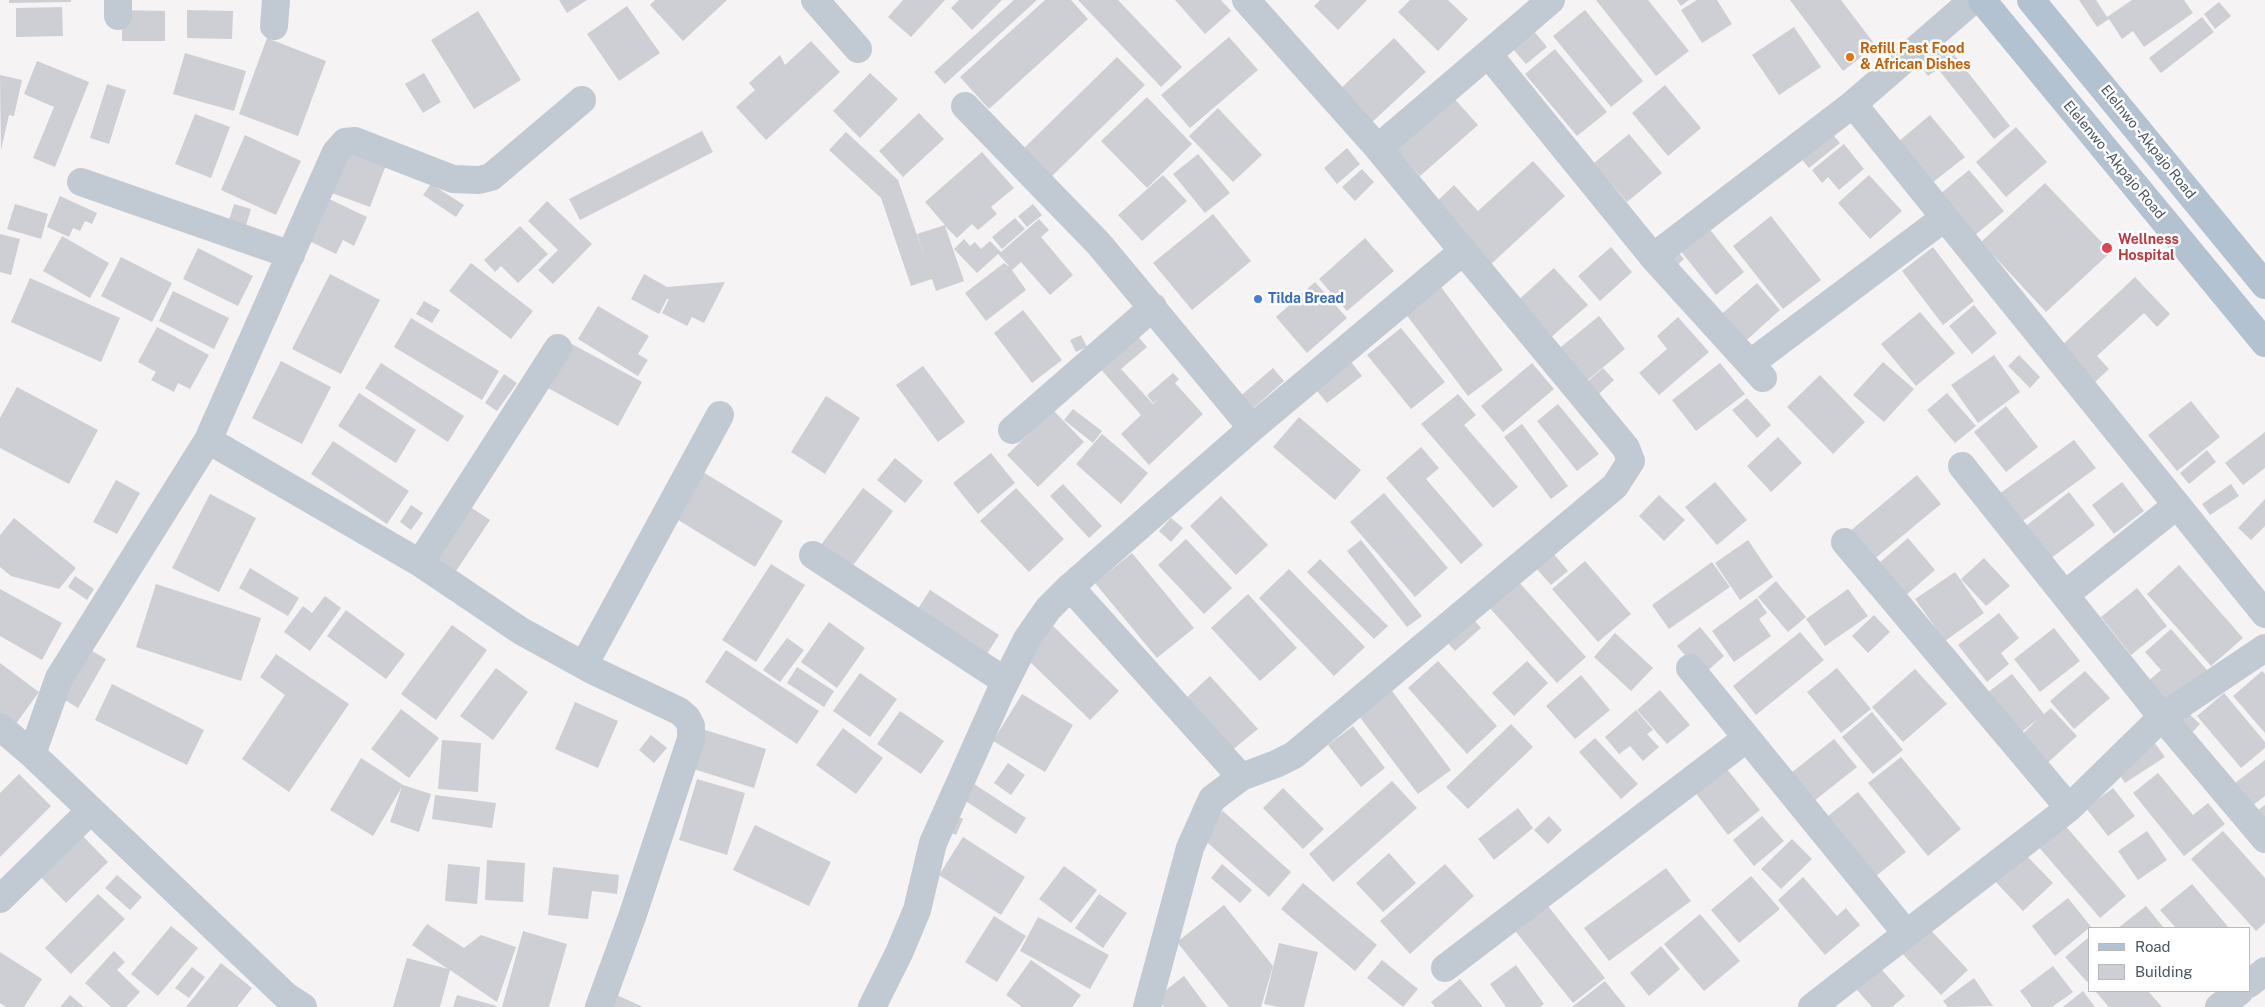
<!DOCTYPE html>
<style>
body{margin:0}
#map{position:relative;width:2265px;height:1007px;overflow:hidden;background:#f5f3f3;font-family:"Public Sans",sans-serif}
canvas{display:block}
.legend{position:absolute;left:2088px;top:927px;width:162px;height:65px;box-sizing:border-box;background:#fff;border:1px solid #b7bbc0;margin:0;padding:6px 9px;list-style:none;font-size:15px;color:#4a5661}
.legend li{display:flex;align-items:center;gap:10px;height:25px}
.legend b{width:25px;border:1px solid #b7bbc0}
</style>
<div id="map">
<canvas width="2265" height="1007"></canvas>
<ul class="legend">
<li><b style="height:6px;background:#b3c2d1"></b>Road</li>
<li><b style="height:14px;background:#cdcfd5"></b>Building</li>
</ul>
</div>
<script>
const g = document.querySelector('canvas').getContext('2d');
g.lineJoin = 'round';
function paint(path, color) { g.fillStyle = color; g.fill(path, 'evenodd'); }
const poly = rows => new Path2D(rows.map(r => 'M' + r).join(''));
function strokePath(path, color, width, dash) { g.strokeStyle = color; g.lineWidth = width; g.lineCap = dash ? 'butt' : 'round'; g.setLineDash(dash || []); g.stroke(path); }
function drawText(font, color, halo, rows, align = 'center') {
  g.font = font + ' "Public Sans",sans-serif'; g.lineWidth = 5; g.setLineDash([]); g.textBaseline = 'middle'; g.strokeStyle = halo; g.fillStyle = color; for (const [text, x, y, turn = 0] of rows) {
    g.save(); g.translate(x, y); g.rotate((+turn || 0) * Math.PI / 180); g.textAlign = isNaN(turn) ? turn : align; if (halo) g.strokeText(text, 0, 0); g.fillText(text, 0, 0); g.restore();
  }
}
paint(poly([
 [9,0,71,0,71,2,9,3],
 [559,0,587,0,567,13],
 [655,0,727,0,683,41,650,5],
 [903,0,945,0,911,37,888,17],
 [959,0,1002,0,972,30,951,8],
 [1014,0,1037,0,945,84,934,72],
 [1045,0,1071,0,1088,19,989,109,960,77],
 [1078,0,1118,0,1182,67,1161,87],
 [1175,0,1221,0,1231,11,1205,34],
 [1320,0,1367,0,1338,30,1314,6],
 [1410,0,1448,0,1468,19,1438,51,1398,12],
 [1596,0,1648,0,1689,51,1656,76],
 [1677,0,1689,0,1681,6],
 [1697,0,1717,0,1732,24,1702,43,1681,10],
 [1790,0,1841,0,1876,46,1843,71],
 [2079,0,2096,0,2107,17,2132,0,2184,0,2193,13,2144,47,2133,31,2122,39,2109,19,2097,27],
 [2219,2,2231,16,2215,29,2204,14],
 [627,6,660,53,619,81,587,34],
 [62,7,63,36,16,37,16,8],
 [122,10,165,11,165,41,122,41],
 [187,10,233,11,232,39,187,38],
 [1585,10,1643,81,1611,107,1553,36],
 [478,11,521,80,474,109,431,40],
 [2202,17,2214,32,2161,73,2149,58],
 [1794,27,1821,67,1779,95,1752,55],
 [1533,30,1547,47,1526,64,1512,48],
 [1938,34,2010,126,1994,139,1938,69,1928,76,1912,55],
 [1229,37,1258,70,1190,128,1161,95],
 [267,38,326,61,298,136,239,114],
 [1394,38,1426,72,1369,125,1338,91],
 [811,41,840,72,766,140,736,107,755,90,749,83,780,55,785,65],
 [1555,49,1607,112,1577,136,1525,74],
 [185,53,246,71,234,111,173,94],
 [1117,57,1145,85,1049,179,1021,151],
 [37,61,89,82,55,167,33,158,54,107,24,94],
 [424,73,441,102,423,113,405,84],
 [870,73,898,99,860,138,833,111],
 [0,75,22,80,14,116,9,115,1,150],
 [107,84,126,90,109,144,90,138],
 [1665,85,1701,128,1668,156,1632,113],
 [1452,96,1478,125,1420,176,1394,147],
 [1147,97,1192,144,1147,188,1101,141],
 [1218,108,1262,155,1233,182,1189,136],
 [919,113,944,139,903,177,879,151],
 [195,114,230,127,211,178,175,164],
 [1930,115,1965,157,1932,183,1898,142],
 [2016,127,2047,162,2006,197,1976,162],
 [1829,130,1840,143,1809,168,1798,155],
 [702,131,713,152,580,220,569,199],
 [846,132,898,180,928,267,917,234,945,225,925,202,982,152,1014,188,991,207,997,214,978,230,972,224,957,238,945,226,964,281,936,291,932,279,911,286,881,198,829,150],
 [1629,134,1662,173,1627,202,1594,163],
 [245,135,301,161,276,215,221,190],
 [1844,144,1864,169,1839,190,1828,177,1822,183,1812,170],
 [1347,148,1360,164,1337,184,1324,168],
 [345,150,386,165,370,207,329,192],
 [1198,154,1230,193,1205,213,1173,174],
 [1533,161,1565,196,1490,265,1434,204,1454,185,1478,211],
 [1362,169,1374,182,1355,201,1342,187],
 [1969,170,2004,211,1974,236,1940,194],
 [1163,175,1187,201,1142,241,1118,215],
 [1869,175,1902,211,1870,239,1838,203],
 [2045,183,2111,252,2046,312,1981,242],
 [431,184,464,205,456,217,423,195],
 [60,196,97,213,92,224,85,221,80,231,73,228,69,237,47,227],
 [323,196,367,217,354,246,343,240,336,254,303,238],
 [547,201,592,244,553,284,538,270,558,250,528,221],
 [15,204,48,214,41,239,7,229],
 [234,204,251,209,244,232,227,227],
 [1033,204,1042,215,1027,227,1018,216],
 [1213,214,1251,261,1192,310,1153,263],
 [1771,216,1821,280,1783,309,1733,246],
 [1015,218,1025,229,1002,249,992,237],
 [1039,219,1049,230,1041,237,1073,275,1050,295,1021,262,1012,270,1026,290,986,321,965,293,1004,263,1010,267,998,254,977,273,954,249,964,239,970,246,975,242,981,249,990,241,1001,252],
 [520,226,548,254,518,283,501,266,495,272,484,260],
 [1707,226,1744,272,1716,295,1679,249],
 [0,234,20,239,11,275,0,272],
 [62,236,109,263,90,298,43,271],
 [1365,238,1394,271,1347,311,1319,279],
 [1611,247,1632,272,1600,301,1578,276],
 [1674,247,1684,259,1672,270],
 [1933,247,1974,301,1943,325,1902,271],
 [198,248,253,276,238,306,183,279],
 [121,257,172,283,152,322,101,296],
 [471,263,533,311,511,339,449,291],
 [1554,268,1588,305,1549,339,1516,302],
 [330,274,380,300,341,374,292,349],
 [644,274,667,287,725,282,704,323,692,317,687,326,662,313,669,299,667,299,659,314,631,299],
 [2135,277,2170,314,2157,327,2144,313,2097,356,2109,369,2094,383,2060,347],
 [30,278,120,318,101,362,11,322],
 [1315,282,1347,318,1307,353,1276,317],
 [1757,283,1780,310,1740,346,1716,319],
 [1441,287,1503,370,1468,396,1405,313],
 [173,291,229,318,214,349,159,321],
 [424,301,440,310,432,323,416,314],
 [1974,305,1997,333,1972,354,1949,326],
 [598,306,649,336,638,354,648,360,638,376,578,339],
 [1023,310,1062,360,1032,383,994,333],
 [1920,312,1955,353,1916,386,1881,344],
 [1599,316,1625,349,1583,384,1556,351],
 [1678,317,1709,352,1659,395,1639,373,1667,349,1657,336],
 [411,318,499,371,482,400,394,347],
 [157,327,209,355,190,389,178,383,174,392,151,380,156,372,138,362],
 [1401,328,1445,382,1411,409,1367,355],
 [1135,333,1147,347,1121,369,1153,404,1159,398,1153,403,1147,395,1173,373,1179,379,1175,383,1203,414,1149,465,1121,434,1141,415,1098,366],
 [1081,335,1087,347,1076,352,1070,340],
 [570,343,642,382,618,426,546,387],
 [1994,355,2020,392,1978,423,1951,385],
 [2019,355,2040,377,2030,388,2008,366],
 [1349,359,1362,376,1327,403,1313,386],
 [281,361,331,387,302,444,252,418],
 [1883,362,1914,389,1884,422,1853,395],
 [381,363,464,416,448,442,365,388],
 [1532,363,1554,389,1503,432,1481,406],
 [1720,363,1745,394,1696,431,1672,400],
 [923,366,965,422,938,442,896,385],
 [1273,368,1284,381,1249,412,1238,398],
 [1603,368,1614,380,1591,401,1580,388],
 [504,374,517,383,497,411,485,403],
 [1820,375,1865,422,1833,454,1787,407],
 [17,387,98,430,69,484,0,448,0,418],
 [359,393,416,430,396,463,338,426],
 [1947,393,1976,426,1955,443,1927,410],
 [1458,394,1476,415,1464,425,1518,487,1493,508,1421,424],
 [826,396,860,418,825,474,791,452],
 [1747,398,1771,425,1757,438,1732,410],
 [2191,401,2220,437,2177,471,2148,435],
 [1558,404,1599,454,1577,471,1537,421],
 [2006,406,2038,447,2006,472,1974,432],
 [1073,409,1102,431,1093,443,1064,420],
 [1053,410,1084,442,1038,487,1007,455],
 [1299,417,1361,470,1335,500,1273,447],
 [1522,424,1568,486,1551,499,1504,437],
 [2265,432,2265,468,2243,485,2225,463],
 [1102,434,1148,473,1121,504,1076,464],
 [1778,437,1802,463,1771,492,1747,466],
 [2074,440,2096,468,2020,523,1999,494],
 [333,441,409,491,387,524,311,474],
 [1421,447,1439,468,1426,479,1483,545,1461,564,1386,478],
 [2207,450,2216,462,2189,484,2180,473],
 [991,453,1015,483,978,514,953,483],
 [895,458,923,481,905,503,877,480],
 [703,472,783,521,755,567,675,518],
 [1917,475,1941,504,1873,560,1849,532],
 [116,480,140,493,117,534,93,522],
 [1715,482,1747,520,1717,545,1685,507],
 [2122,482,2144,511,2114,534,2092,505],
 [1063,484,1102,526,1089,538,1050,496],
 [2231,484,2239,496,2210,515,2202,504],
 [863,488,893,511,846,575,815,553],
 [1016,488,1064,539,1029,572,980,521],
 [2069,492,2095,525,2046,562,2022,529],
 [1384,493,1448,568,1415,597,1350,522],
 [210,494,256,518,219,592,172,568],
 [1659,495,1685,520,1664,541,1639,516],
 [1221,496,1268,545,1236,575,1190,526],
 [2265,499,2265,526,2251,540,2238,528],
 [464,503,490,520,454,574,429,558],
 [411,505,423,513,411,530,400,522],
 [14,518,76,568,59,589,11,576,0,567,0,535],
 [1171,518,1183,528,1171,542,1159,531],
 [1908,538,1935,570,1905,596,1878,564],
 [1186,539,1232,588,1204,614,1158,565],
 [1361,540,1422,616,1407,627,1347,551],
 [1748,540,1773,577,1740,600,1715,563],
 [1552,552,1568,571,1551,585,1535,567],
 [1132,553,1194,628,1157,658,1095,583],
 [1984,558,2010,586,1986,606,1961,579],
 [1320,559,1388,626,1374,639,1307,572],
 [1585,561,1631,614,1598,642,1552,589],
 [1712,562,1730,587,1669,629,1652,605],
 [771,564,805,585,756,662,722,640],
 [2179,565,2243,638,2211,666,2147,594],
 [250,568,299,598,288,616,239,588],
 [1289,569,1365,647,1334,676,1259,598],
 [1955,572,1984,613,1945,641,1915,599],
 [75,576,94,589,87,600,68,587],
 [1517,580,1586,657,1557,683,1488,606],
 [1776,581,1806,617,1788,632,1758,597],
 [156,584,261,618,241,681,136,647],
 [2137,588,2167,626,2131,655,2101,617],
 [0,589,62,623,42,660,0,636],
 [1848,589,1868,616,1825,646,1806,619],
 [930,590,999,635,976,671,907,626],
 [1248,594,1297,648,1260,681,1211,628],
 [325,596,341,608,310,651,284,632,303,606,312,613],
 [1757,598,1767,613,1759,619,1771,636,1734,662,1712,631],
 [346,610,405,654,386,679,327,636],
 [1999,613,2019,638,2001,653,2009,664,1987,682,1958,645],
 [1470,615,1481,628,1455,651,1444,639],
 [1874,615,1890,632,1868,653,1852,636],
 [829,622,865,648,837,688,801,662],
 [452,625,487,650,436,720,401,694],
 [1052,625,1119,691,1090,720,1023,655],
 [1700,627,1724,656,1703,675,1677,646],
 [2054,628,2080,661,2040,692,2014,659],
 [2171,629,2207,670,2166,705,2146,683,2161,670,2145,652],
 [1800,632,1824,660,1756,715,1733,686],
 [1615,633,1653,668,1631,691,1594,657],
 [787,638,804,650,780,682,763,670],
 [85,647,106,659,78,708,57,695],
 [726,650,819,711,797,744,705,682],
 [276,654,349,704,289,792,242,759,285,695,260,677],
 [1438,661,1497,726,1467,754,1408,688],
 [1527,661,1548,683,1514,716,1492,693],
 [0,663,39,692,15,725,0,714],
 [797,667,834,691,824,707,787,683],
 [496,668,528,692,493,740,460,716],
 [1837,668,1871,709,1841,733,1807,692],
 [1915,669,1947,704,1903,742,1872,707],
 [2085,671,2110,698,2074,729,2050,701],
 [2262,671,2265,674,2265,733,2233,696],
 [860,673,897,699,870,737,833,711],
 [2012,674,2044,714,2051,708,2077,736,2043,767,2017,739,2038,719,2015,737,1983,696],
 [1581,675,1610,710,1575,739,1546,706],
 [1210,676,1258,729,1231,751,1185,699],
 [112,684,204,730,187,765,95,720],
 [1660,690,1690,725,1667,744,1637,710],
 [1392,691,1451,770,1418,794,1359,716],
 [2224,693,2265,742,2265,748,2241,768,2197,716],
 [1022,694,1073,725,1045,772,993,741],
 [575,702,618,721,598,768,555,749],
 [401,709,439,738,409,778,371,749],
 [1636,710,1653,730,1647,734,1659,747,1643,761,1630,746,1619,754,1605,737],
 [900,711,944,741,921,774,877,744],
 [2186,711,2200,724,2187,738,2173,725],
 [1872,712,1903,750,1873,774,1842,737],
 [1511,724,1533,747,1468,809,1446,787],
 [1353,726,1385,768,1361,787,1328,745],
 [699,728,766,749,754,788,687,767],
 [843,728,883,758,856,794,816,765],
 [651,735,667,748,654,763,639,750],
 [1595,738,1638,784,1621,799,1579,752],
 [1834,739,1857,767,1809,805,1786,777],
 [442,740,481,743,478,792,438,789],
 [2154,742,2165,757,2125,783,2115,768],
 [1901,757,1961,829,1928,856,1868,783],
 [361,758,403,785,431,794,419,832,390,822,402,787,373,836,330,810],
 [2265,760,2265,796,2252,806,2235,783],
 [1008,763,1025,775,1011,795,994,783],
 [1722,763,1760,810,1728,835,1691,787],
 [2158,773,2193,815,2208,803,2225,824,2184,856,2133,793],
 [19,774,51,806,0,857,0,793],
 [697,779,745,793,727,855,679,840],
 [968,780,1026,818,1016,834,958,796],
 [1392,781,1417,808,1333,882,1309,854],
 [1283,788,1324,829,1303,849,1263,808],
 [2113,788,2135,816,2108,836,2086,808],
 [1858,792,1906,852,1871,880,1823,820],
 [435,795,496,803,492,828,432,819],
 [2265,805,2265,826,2255,812],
 [1518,808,1533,828,1494,860,1478,839],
 [1223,811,1291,872,1269,897,1200,836],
 [949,812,963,819,956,835,941,828],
 [1549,816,1562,830,1548,844,1534,830],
 [1762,816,1784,841,1754,866,1733,840],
 [2063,823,2126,896,2100,918,2037,845],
 [755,825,831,862,809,906,733,870],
 [76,829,108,862,66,903,34,870],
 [2147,831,2167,860,2138,880,2118,851],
 [2223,831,2265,878,2265,923,2256,931,2191,859],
 [963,837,1025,877,1001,915,939,875],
 [1792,839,1812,859,1781,889,1761,869],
 [2023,852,2053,883,2023,911,1993,879],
 [1389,853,1416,883,1383,912,1356,883],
 [487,860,525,863,523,902,485,900],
 [448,864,480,867,477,904,445,901],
 [1222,864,1252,890,1240,903,1211,878],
 [1445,864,1474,896,1410,954,1380,921],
 [1064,866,1097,890,1071,923,1039,899],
 [553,867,619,875,617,894,592,891,588,919,548,915],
 [1666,868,1691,901,1609,961,1584,928],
 [117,875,142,897,130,910,105,888],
 [1751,876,1780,909,1739,943,1711,910],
 [1803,877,1837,916,1846,908,1860,925,1825,955,1778,900],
 [1303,883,1377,945,1355,971,1281,909],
 [2192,884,2229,928,2176,928,2160,910],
 [98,894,125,919,71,974,45,948],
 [1099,894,1127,913,1103,948,1075,928],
 [2068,898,2092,928,2089,928,2055,956,2032,926],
 [1544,901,1605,978,1573,1003,1512,927],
 [1224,905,1273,966,1261,1007,1229,1007,1177,942],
 [2146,906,2164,928,2118,928],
 [1700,914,1740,961,1704,991,1664,944],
 [994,916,1026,936,997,982,965,962],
 [1038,917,1109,955,1090,989,1020,951],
 [427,924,464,948,481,935,516,947,497,1002,450,970,440,1007,393,1007,407,958,448,969,412,945],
 [1925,924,1968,970,1941,995,1898,949],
 [171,926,198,948,158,996,131,974],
 [523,931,567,944,549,1007,502,1007],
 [2089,937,2089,980,2087,982,2065,957],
 [1279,943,1318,952,1304,1007,1278,1007,1264,1004],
 [1661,946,1680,969,1649,996,1630,973],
 [114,951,125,962,117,970,140,992,126,1007,111,1007,85,983],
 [0,952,42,979,24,1007,6,1007,0,1003],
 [1031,960,1081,995,1072,1007,1022,1007,1006,995],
 [1382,960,1418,989,1403,1007,1367,978],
 [1875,962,1905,996,1892,1007,1872,1007,1851,983],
 [221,963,252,988,237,1007,186,1007],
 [1516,965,1544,1004,1540,1007,1506,1007,1490,984],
 [2053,966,2073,992,2052,1007,2032,1007,2020,991],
 [192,967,205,977,189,998,175,988],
 [1184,976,1207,1007,1164,1007,1157,997],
 [1974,978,1993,1006,1948,1007,1943,1001],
 [1460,979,1483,1007,1435,1007,1431,1002],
 [1605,981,1626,1007,1572,1007],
 [2083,991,2095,1007,2063,1007],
 [2095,991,2148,991,2162,1007,2109,1007],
 [610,992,643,1007,603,1007],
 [70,995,84,1007,60,1007],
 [457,995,497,1006,496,1007,453,1007]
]), '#cdcfd5');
strokePath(poly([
 [815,0,858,49],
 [118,16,118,0],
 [274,26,276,0],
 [1488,54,1653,257,1763,378],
 [1853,104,2265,614],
 [965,106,1099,244,1252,428],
 [1378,148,1551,0],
 [81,182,291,255],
 [1653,257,1853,104,1973,0],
 [1751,363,1944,218],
 [1012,430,1153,307],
 [208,440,420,563,521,631,592,670,679,711,687,718,691,726,691,739,632,917,599,1007],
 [1962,466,2162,717,2265,839],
 [1845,542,2069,808],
 [813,555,1005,681],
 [420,563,558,348],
 [1070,587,1241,777],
 [2066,594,2177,505],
 [584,665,720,415],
 [1690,668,1906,933],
 [0,727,32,754,286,996,303,1007],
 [32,754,59,678,208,440,336,152,345,142,355,141,453,179,479,180,491,177,582,100],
 [0,899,90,811],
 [1445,968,1747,738],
 [2249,984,2265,971],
 [872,1007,899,953,917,910,933,843,1000,693,1027,639,1048,609,1070,587,1252,428,1463,251],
 [1147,1007,1190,848,1212,799,1241,777,1276,764,1294,755,1615,486,1631,461,1626,448,1378,148,1246,0],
 [1812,1007,2069,808,2162,717,2265,648],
 [2219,1007,2240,991]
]), '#c1cad2', 28);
strokePath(poly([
 [1982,0,2265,343],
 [2031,0,2265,285]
]), '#b3c2d1', 28);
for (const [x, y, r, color] of [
 [1850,57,5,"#e8710a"],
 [2107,248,6,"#e0444e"],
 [1258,299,5,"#3f7fe0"]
]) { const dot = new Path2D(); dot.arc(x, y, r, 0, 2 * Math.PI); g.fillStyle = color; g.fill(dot); strokePath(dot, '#fff', 2); }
drawText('bold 14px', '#c56008', '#fff', [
 ["Refill Fast Food",1860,49],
 ["& African Dishes",1860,65]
], 'left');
drawText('14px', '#4a5661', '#fff', [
 ["Elelnwo -Akpajo Road",2148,142,51],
 ["Elelenwo -Akpajo Road",2114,160,50]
]);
drawText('bold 14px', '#be3a42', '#fff', [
 ["Wellness",2118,240],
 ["Hospital",2118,256]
], 'left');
drawText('bold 14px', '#366cbe', '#fff', [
 ["Tilda Bread",1268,299]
], 'left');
</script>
